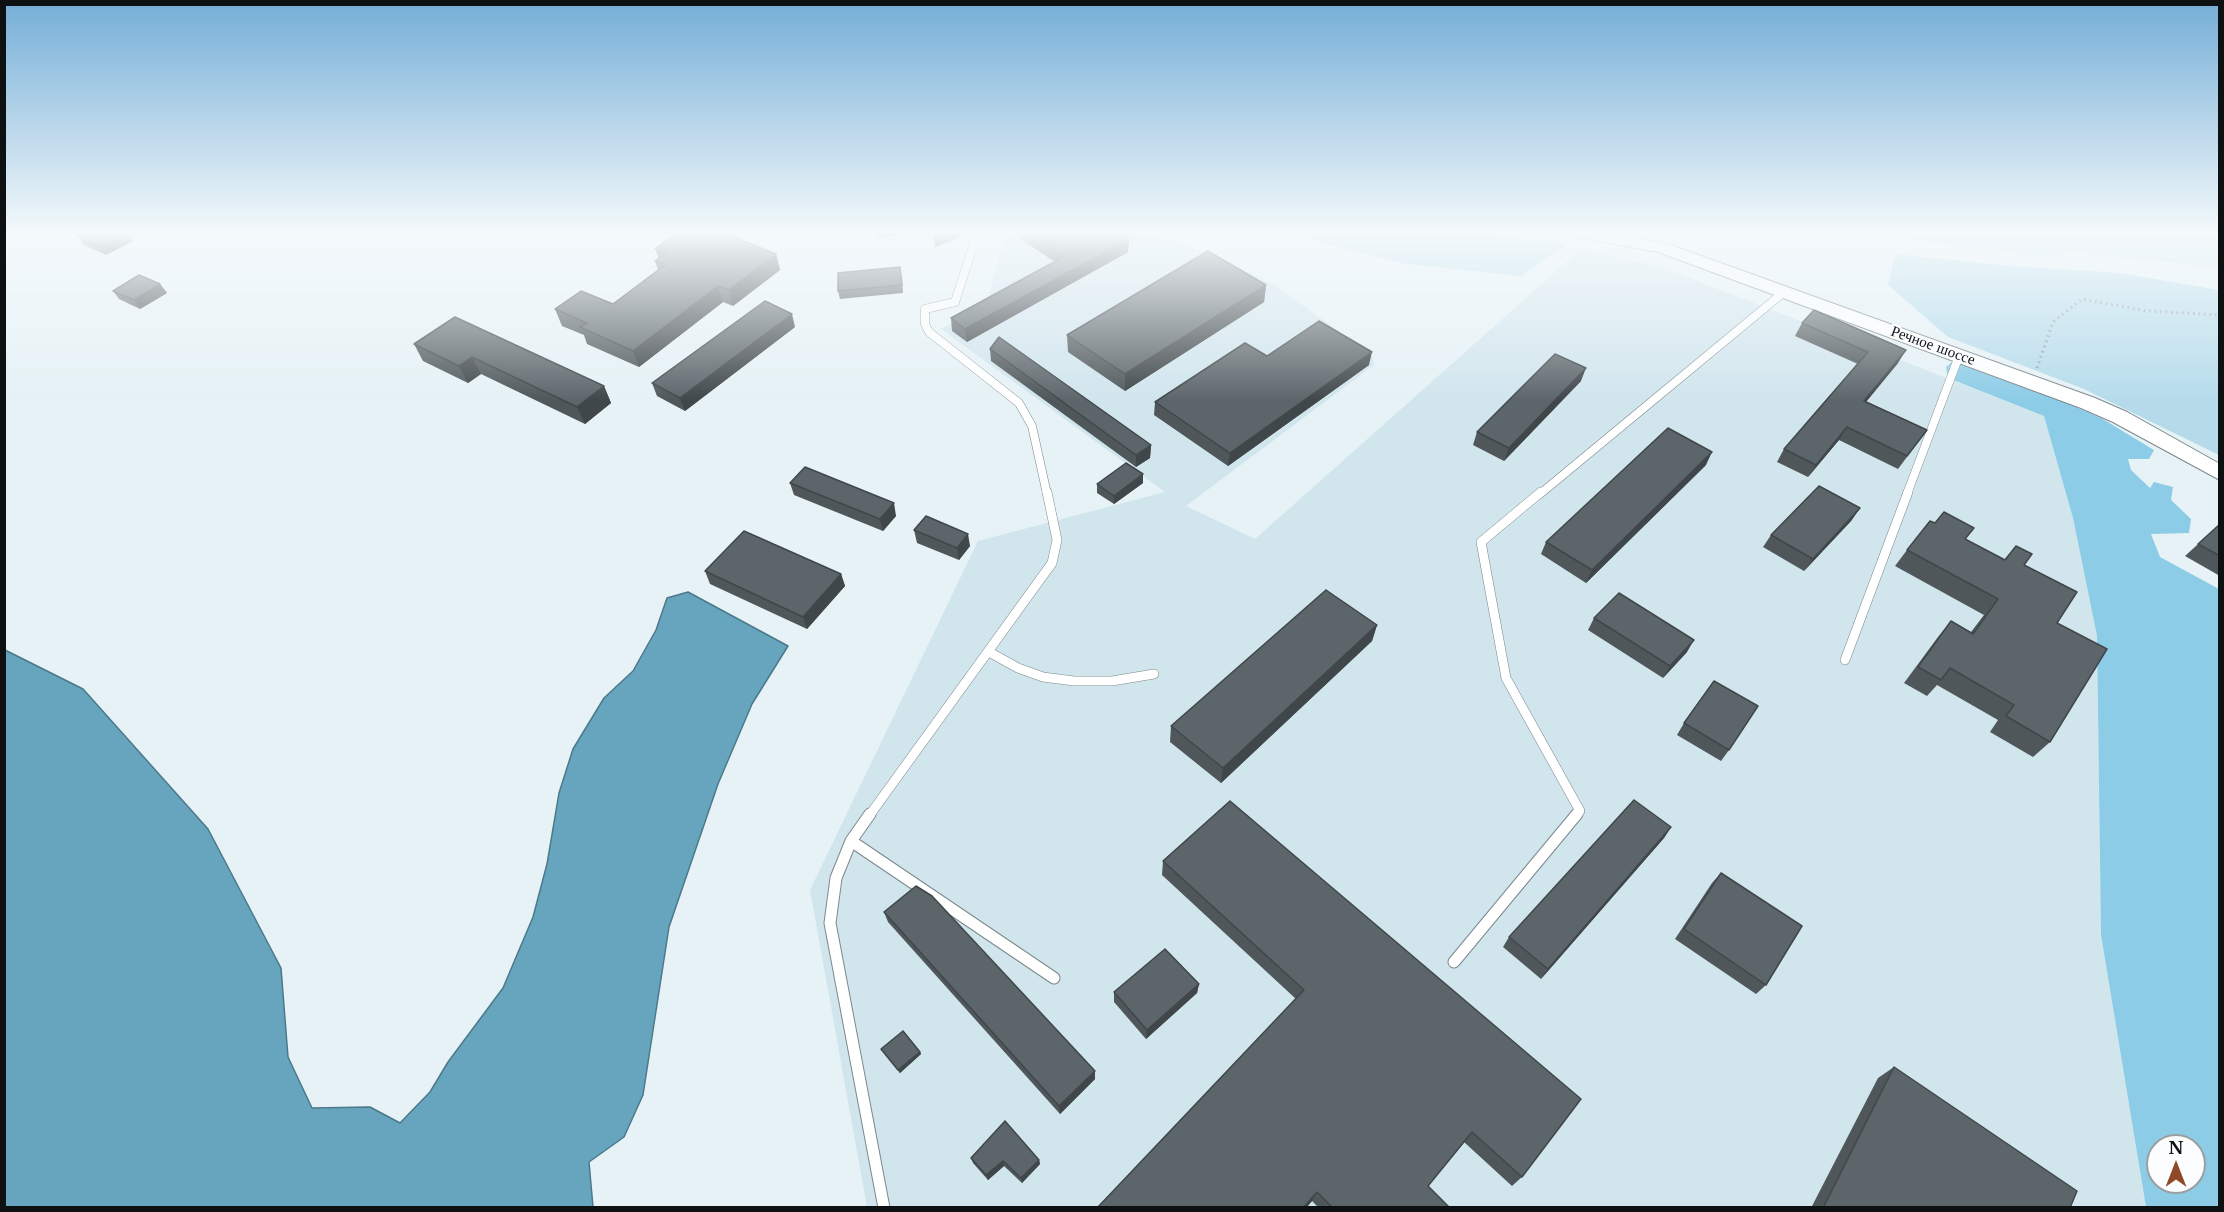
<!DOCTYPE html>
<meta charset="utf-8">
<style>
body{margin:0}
#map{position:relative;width:2224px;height:1212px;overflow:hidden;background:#e6f2f6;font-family:"Libre Baskerville",serif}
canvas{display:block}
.frame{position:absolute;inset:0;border:6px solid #0d1112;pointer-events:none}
.north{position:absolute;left:2146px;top:1134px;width:60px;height:60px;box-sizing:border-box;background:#fbfdfe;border:2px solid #9c9fa0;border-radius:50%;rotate:0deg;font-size:16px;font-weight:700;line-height:24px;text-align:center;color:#0d1112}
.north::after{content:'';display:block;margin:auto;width:21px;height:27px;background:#904925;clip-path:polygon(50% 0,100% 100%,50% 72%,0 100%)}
</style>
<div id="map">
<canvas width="2224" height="1212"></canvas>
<div class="frame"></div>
<div class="north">N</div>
</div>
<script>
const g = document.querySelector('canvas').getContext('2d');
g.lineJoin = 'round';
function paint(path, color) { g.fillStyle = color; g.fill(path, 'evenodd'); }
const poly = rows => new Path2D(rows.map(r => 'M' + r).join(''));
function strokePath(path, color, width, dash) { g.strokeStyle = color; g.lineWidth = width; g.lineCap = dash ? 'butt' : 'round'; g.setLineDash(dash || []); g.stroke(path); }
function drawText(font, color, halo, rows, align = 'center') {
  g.font = font + ' "Libre Baskerville",serif'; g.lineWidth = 4.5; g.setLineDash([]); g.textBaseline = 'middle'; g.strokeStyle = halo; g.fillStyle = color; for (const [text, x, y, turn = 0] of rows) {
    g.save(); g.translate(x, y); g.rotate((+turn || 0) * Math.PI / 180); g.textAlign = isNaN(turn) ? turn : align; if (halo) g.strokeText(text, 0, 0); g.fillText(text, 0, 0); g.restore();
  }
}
paint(poly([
 [1013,231,1144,231,1202,251,1274,284,1372,356,1374,365,1186,506,1255,539,1581,249,1662,267,2044,416,2073,518,2097,636,2101,935,2146,1207,867,1207,810,890,978,541,1165,492,941,329,963,317,984,313,1005,237],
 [1840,231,2219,231,2219,268,2075,252,2047,257]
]), '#d1e5ed');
paint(poly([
 [1275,231,1469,231,1568,244,1521,276,1405,264],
 [1895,254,2011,266,2120,273,2219,290,2219,455,2084,389,1948,337,1888,285]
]), '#b5dbeb');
paint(poly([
 [1959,356,2101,418,2154,450,2149,459,2128,459,2131,470,2150,488,2154,482,2173,487,2171,500,2191,519,2189,533,2151,534,2160,557,2219,589,2219,1207,2146,1207,2101,935,2097,636,2073,518,2044,416,1948,378,1946,367],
 [2158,1146,2194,1146,2194,1182,2158,1182]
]), '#8ccce6');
const water = poly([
 [688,592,788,646,752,704,718,784,669,927,643,1095,624,1137,589,1162,593,1207,5,1207,5,650,83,689,208,829,281,968,288,1057,312,1108,370,1107,400,1123,430,1092,448,1062,503,988,533,917,547,864,559,793,573,749,604,698,633,671,656,630,667,598,688,592]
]);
paint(water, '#66a5bd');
strokePath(water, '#4b798a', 1.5);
const serviceFar2 = poly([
 [978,231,955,302,925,309,925,324,929,332,1019,403,1032,426,1047,494],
 [1540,494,1784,292],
 [1907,494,1959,356]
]);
const serviceFar1 = poly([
 [1541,492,1481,542,1506,678,1580,811,1576,816],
 [989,652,1018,668,1043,677,1074,681,1112,681,1154,674],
 [1845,660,1908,492],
 [869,816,1052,563,1057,540,1047,492]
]);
const service = poly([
 [870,814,851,841,836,878,830,923,884,1208],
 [851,841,1054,978],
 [1454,962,1577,814]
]);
const tertiary = poly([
 [1564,231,1602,231,1668,244,2095,398,2127,412,2220,464,2220,480,2113,422,2081,408,1658,252,1572,236,1564,231]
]);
strokePath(serviceFar2, '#7d888c', 9);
strokePath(serviceFar1, '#7d888c', 10);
strokePath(service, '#7d888c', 13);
strokePath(tertiary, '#7d888c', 2);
strokePath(poly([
 [2037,368,2053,322,2082,299,2147,311,2220,315]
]), '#969fa2', 3, [1.5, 4]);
strokePath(serviceFar2, '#fff', 8);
strokePath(serviceFar1, '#fff', 9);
strokePath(service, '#fff', 11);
paint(tertiary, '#fff');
paint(poly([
 [869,231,900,231,897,236,878,237],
 [1019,231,1117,231,1129,239,1128,252,967,342,952,331,951,318,1055,262,1019,238],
 [77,236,133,241,106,255,84,245],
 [655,249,776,254,780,270,733,306,723,302,639,367,587,344,584,335,562,326,555,309,613,304,658,270,655,261,659,259],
 [902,276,903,293,840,299,838,291],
 [160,284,167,293,140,309,119,299,113,291],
 [1266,285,1264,302,1125,391,1068,352,1067,335],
 [1802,323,1898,363,1866,402,1927,430,1898,469,1839,440,1808,477,1777,462,1784,449,1858,364,1795,336],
 [795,327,685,411,657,396,652,383],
 [414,344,604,386,611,403,585,424,481,374,468,383,423,361],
 [990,349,1151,445,1150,458,1136,467,991,361],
 [1267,356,1369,365,1228,466,1154,415,1155,402],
 [1581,381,1504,461,1473,445,1477,432],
 [1706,465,1586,583,1541,554,1546,542],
 [790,483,896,516,883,531,794,495],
 [1143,483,1114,504,1097,493,1097,484],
 [1860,508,1851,521,1804,571,1763,547,1771,535],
 [1935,523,2004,560,2016,546,2024,565,2057,623,2050,742,2033,757,1990,732,1998,720,1937,685,1927,696,1904,683,1938,637,1951,621,1971,632,1984,615,1895,566,1907,550],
 [2220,524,2220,576,2185,556],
 [914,530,970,546,959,560,917,543],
 [705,571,841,574,845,586,807,629,710,584],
 [1594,618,1687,652,1663,678,1588,630],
 [1377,625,1372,641,1221,783,1170,742,1171,726],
 [1684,723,1729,750,1721,761,1677,735],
 [1230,801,1522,1177,1512,1186,1464,1142,1428,1186,1450,1208,1319,1208,1312,1201,1306,1208,1097,1208,1296,999,1162,875,1163,861],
 [1671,827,1664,838,1541,979,1503,947,1509,937],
 [1721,873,1766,985,1756,994,1675,939,1712,883],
 [884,912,1095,1079,1060,1114,888,922],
 [1199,984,1197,993,1146,1039,1114,1002,1114,992],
 [881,1049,920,1052,921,1054,900,1073,883,1052],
 [1894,1067,2070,1208,1811,1208,1878,1078],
 [971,1158,1039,1160,1040,1164,1022,1183,1004,1166,988,1180,973,1163]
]), '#4f575b');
paint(poly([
 [951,231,967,231,968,234,935,247,934,238],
 [127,232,133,241,106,255,100,247],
 [1129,239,1128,252,967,342,965,329],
 [776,254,780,270,733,306,729,290],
 [160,284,167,293,140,309,134,300],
 [1266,285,1264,302,1125,391,1125,374],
 [718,286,723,302,639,367,633,351],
 [792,314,795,327,685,411,680,398],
 [1906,350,1898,363,1856,414,1864,401],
 [1372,352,1369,365,1228,466,1230,453],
 [472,357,481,374,468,383,459,366],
 [1586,368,1581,381,1504,461,1509,448],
 [604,386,611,403,585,424,577,407],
 [1847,427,1839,440,1808,477,1816,465],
 [1151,445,1150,458,1136,467,1136,455],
 [1712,452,1706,465,1586,583,1592,570],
 [1143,474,1143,483,1114,504,1114,496],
 [894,503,896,516,883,531,880,519],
 [1860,508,1851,521,1804,571,1813,559],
 [968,534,970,546,959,560,957,548],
 [841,574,845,586,807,629,803,617],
 [1377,625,1372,641,1221,783,1223,768],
 [1694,640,1687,652,1663,678,1670,666],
 [1671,827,1664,838,1541,979,1548,969],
 [1199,984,1197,993,1146,1039,1147,1030],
 [920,1052,921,1054,900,1073,898,1070],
 [1095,1071,1095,1079,1060,1114,1059,1106],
 [1039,1160,1040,1164,1022,1183,1021,1178],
 [1003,1161,1004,1166,988,1180,986,1175],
 [1317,1192,1312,1201,1306,1208,1303,1208]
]), '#40474a');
const building = poly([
 [86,231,125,231,127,232,100,247,77,236,86,231],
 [679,231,719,231,776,254,729,290,718,286,633,351,580,327,587,323,555,309,581,291,613,304,665,265,655,261,666,253,655,249,679,231],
 [935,231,951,231,934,238,935,231],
 [1028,231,1117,231,1129,239,965,329,951,318,1065,256,1028,231],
 [1208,251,1266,285,1125,374,1067,335,1208,251],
 [900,267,902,285,838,291,838,273,900,267],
 [139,275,160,284,134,300,113,291,139,275],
 [765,301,792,314,680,398,652,383,765,301],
 [1814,310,1906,350,1864,401,1927,430,1907,456,1847,427,1816,465,1784,449,1868,352,1802,323,1814,310],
 [455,317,604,386,577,407,472,357,459,366,414,344,455,317],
 [1319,321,1372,352,1230,453,1155,402,1245,343,1267,356,1319,321],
 [999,337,1151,445,1136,455,990,349,999,337],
 [1555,354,1586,368,1509,448,1477,432,1555,354],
 [1668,428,1712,452,1592,570,1546,542,1668,428],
 [1126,463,1143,474,1114,496,1097,484,1126,463],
 [805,467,894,503,880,519,790,483,805,467],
 [1819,486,1860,508,1813,559,1771,535,1819,486],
 [1944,512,1974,528,1965,539,2005,560,2016,546,2032,554,2024,565,2077,592,2057,623,2107,649,2050,742,2006,716,2014,705,1950,668,1941,680,1918,667,1951,621,1973,634,1998,599,1907,550,1930,521,1935,523,1944,512],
 [926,516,968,534,957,548,914,530,926,516],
 [2220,524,2220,556,2198,544,2220,524],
 [744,531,841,574,803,617,705,571,744,531],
 [1326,590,1377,625,1223,768,1171,726,1326,590],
 [1619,593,1694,640,1670,666,1594,618,1619,593],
 [1714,681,1758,706,1729,750,1684,723,1714,681],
 [1634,800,1671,827,1548,969,1509,937,1634,800],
 [1230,801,1581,1099,1522,1177,1472,1132,1428,1186,1450,1208,1333,1208,1317,1192,1303,1208,1097,1208,1304,990,1163,861,1230,801],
 [1721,873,1802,926,1766,985,1684,929,1721,873],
 [916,886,932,896,1095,1071,1059,1106,884,912,916,886],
 [1165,949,1199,984,1147,1030,1114,992,1165,949],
 [903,1031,920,1052,898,1070,881,1049,903,1031],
 [1894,1067,2077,1191,2070,1208,1823,1208,1894,1067],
 [1005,1121,1039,1160,1021,1178,1003,1161,986,1175,971,1158,1005,1121]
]);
paint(building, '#5c656a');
strokePath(building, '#40474a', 1.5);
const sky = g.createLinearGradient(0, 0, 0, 401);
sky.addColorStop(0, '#74aed7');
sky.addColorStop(0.58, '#f4f9fb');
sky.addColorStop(1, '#f4f9fb00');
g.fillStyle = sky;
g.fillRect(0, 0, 2224, 401);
drawText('15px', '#0d1112', '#fbfdfe', [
 ["Речное шоссе",1933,346,20]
]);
</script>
